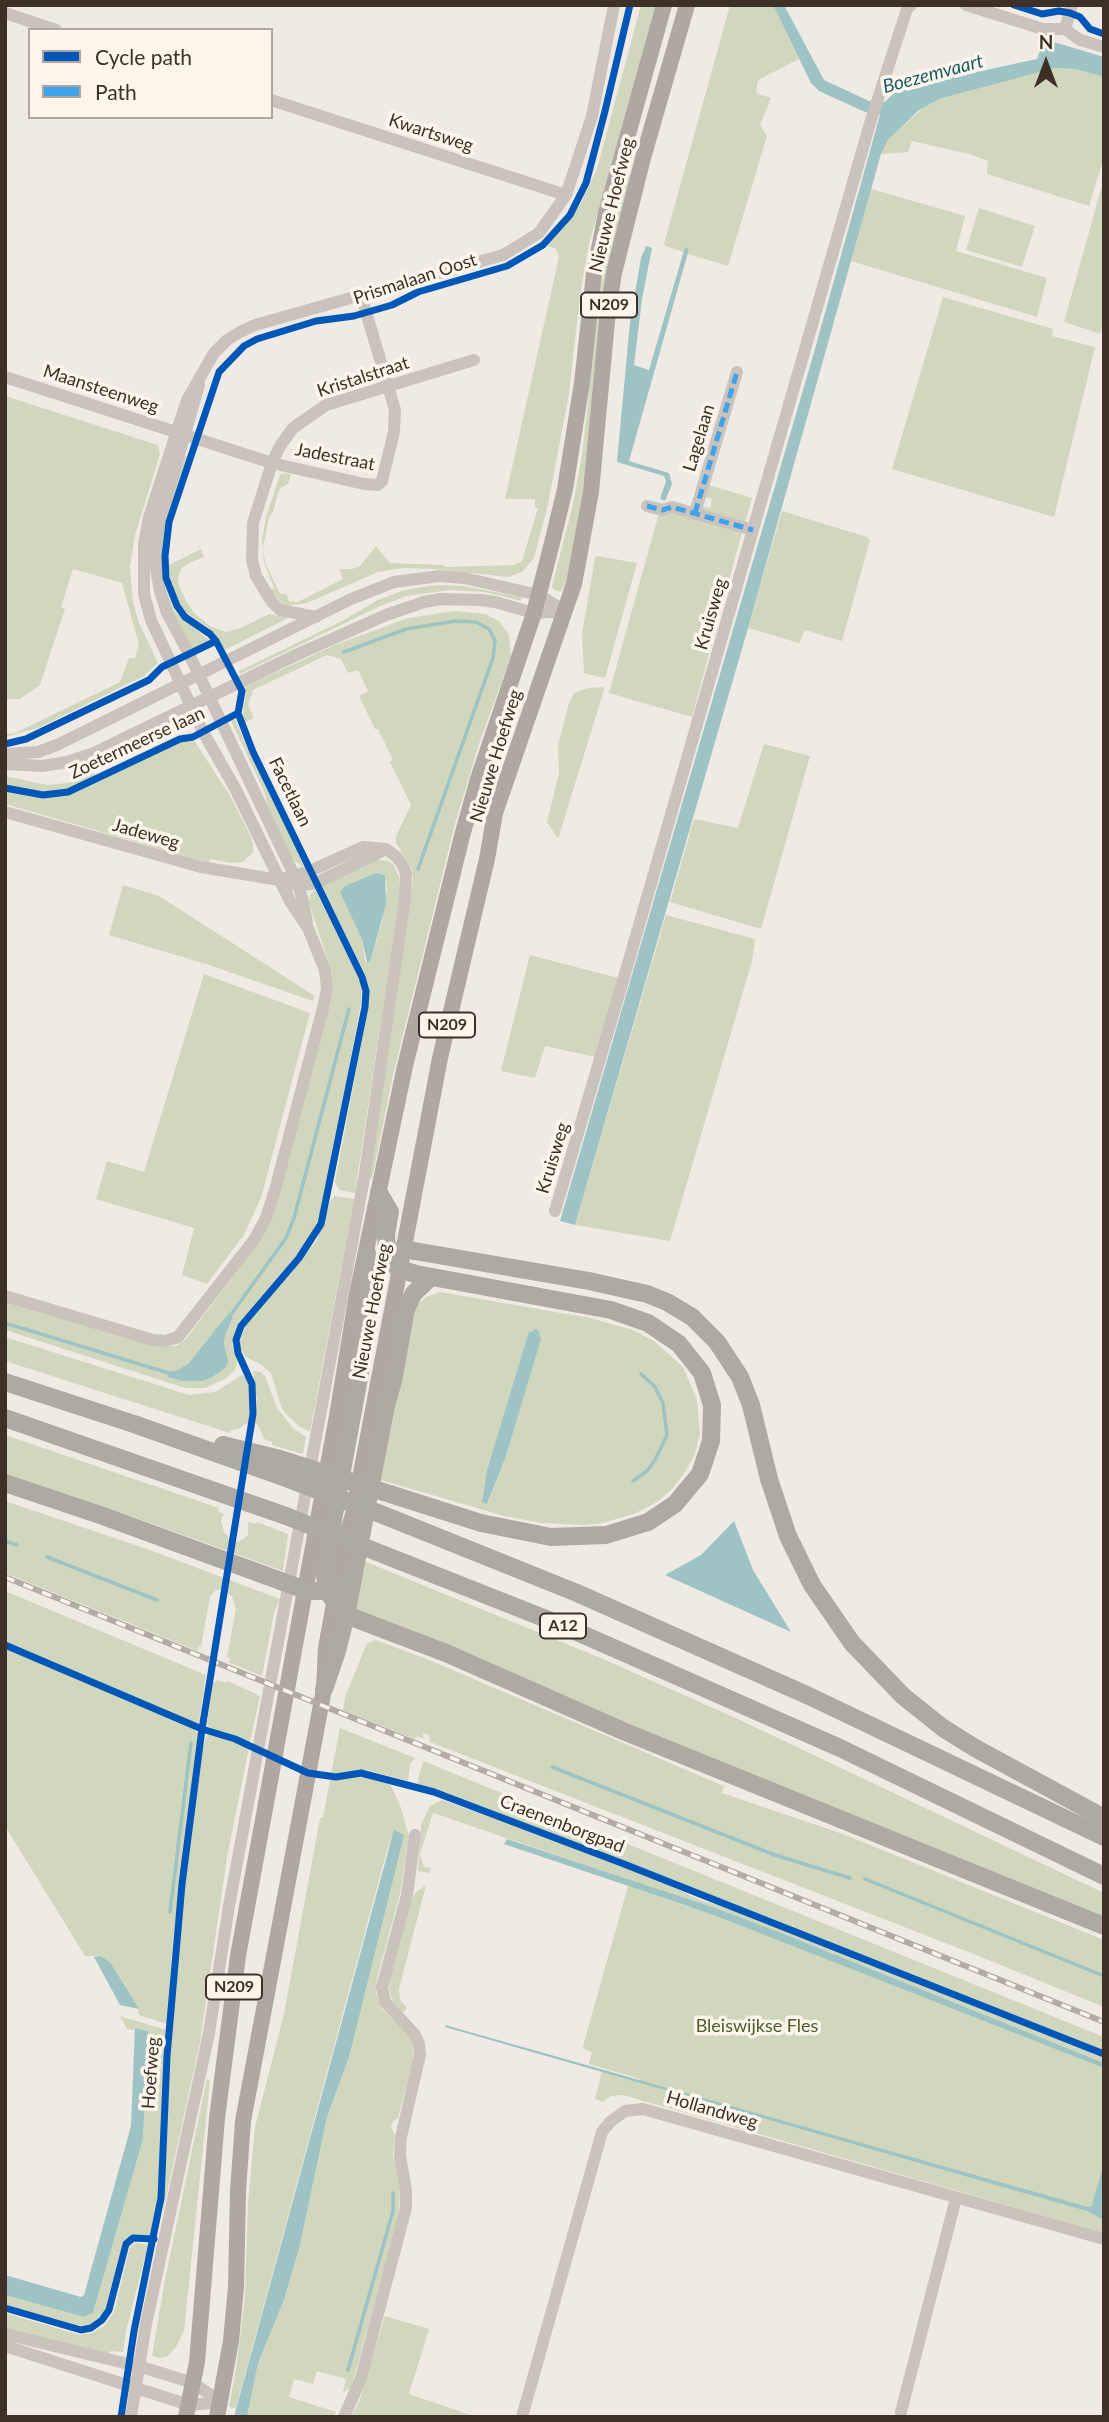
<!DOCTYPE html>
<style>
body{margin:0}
#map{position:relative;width:1109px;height:2422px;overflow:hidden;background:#f0eae4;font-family:Lato,sans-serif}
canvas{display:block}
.frame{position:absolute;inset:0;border:7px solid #3c3029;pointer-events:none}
.legend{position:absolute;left:28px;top:28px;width:245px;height:91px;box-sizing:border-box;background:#fcf5ec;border:2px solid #afa69e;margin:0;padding:9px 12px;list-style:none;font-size:21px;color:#3c3029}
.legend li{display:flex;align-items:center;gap:14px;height:35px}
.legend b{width:35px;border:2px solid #afa69e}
.north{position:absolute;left:1011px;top:28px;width:70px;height:70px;-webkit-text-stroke:5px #fcf5ec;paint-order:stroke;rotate:0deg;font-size:19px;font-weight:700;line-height:28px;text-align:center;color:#3c3029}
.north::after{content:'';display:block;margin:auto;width:24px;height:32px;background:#3c3029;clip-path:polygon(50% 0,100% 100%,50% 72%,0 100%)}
</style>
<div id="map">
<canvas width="1109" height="2422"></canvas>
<div class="frame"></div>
<ul class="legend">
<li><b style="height:9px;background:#0057b8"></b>Cycle path</li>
<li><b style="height:9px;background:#3fa3eb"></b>Path</li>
</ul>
<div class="north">N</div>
</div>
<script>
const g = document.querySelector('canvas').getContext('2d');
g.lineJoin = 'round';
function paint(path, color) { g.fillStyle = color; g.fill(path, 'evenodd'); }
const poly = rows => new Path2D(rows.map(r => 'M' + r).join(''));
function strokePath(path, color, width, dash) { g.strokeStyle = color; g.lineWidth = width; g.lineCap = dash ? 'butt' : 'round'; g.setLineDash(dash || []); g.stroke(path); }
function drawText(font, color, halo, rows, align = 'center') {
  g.font = font + ' Lato,sans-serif'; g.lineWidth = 7; g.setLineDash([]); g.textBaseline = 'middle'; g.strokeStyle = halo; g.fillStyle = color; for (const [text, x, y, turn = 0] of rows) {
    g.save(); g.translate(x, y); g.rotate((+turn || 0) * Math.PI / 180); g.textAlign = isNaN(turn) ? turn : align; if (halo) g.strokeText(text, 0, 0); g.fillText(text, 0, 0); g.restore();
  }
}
paint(poly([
 [641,5,656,5,589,244,580,295,569,394,548,504,534,558,522,572,508,577,435,569,403,568,378,572,307,603,285,606,271,590,274,588,264,562,262,540,266,517,280,475,284,473,291,474,288,484,281,488,278,492,273,512,269,517,263,548,265,562,278,590,280,594,286,594,290,602,294,601,296,603,343,579,339,569,352,569,360,566,376,546,390,563,443,565,446,567,514,565,522,561,538,508,535,508,535,499,505,499,559,257,556,249,548,246,581,203,597,169],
 [730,5,773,5,799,59,758,80,756,93,771,98,760,125,767,136,728,266,688,254,689,249,685,248,684,252,665,246,664,244],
 [1055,68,1076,69,1104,77,1104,157,1089,206,987,174,988,161,969,154,912,141,908,152,881,154,888,140,927,104,939,99],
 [627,174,632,175,586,473,568,582,560,592,553,589,552,586,573,504,582,455,601,288,610,239],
 [1104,178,1104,319,1100,334,1064,322],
 [871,189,965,216,956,251,1047,278,1037,317,851,261],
 [979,208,1035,226,1022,267,966,250],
 [943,297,1053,329,1052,336,1095,347,1054,517,892,469],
 [5,396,158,445,160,454,135,535,130,567,133,602,139,623,158,663,144,676,38,728,5,737,5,734,15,733,120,682,129,658,135,658,139,645,122,583,73,569,61,607,65,609,40,685,20,699,5,699],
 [184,455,187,457,165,522,161,559,166,590,175,612,210,641,193,649,186,641,167,603,161,582,158,558,162,521],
 [709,485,752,498,745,523,701,511,701,506,710,508,712,499,704,497],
 [782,511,867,537,870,540,842,641,805,630,799,643,748,628],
 [671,512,742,532,692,717,609,693,659,513],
 [201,549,204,557,187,564,181,569,178,578,179,586,188,604,194,613,210,626,226,632,241,628,269,614,288,618,225,650,209,628,187,613,179,605,171,584,169,565],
 [597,556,637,563,605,678,584,673,582,634,595,558],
 [435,585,464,586,522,597,521,601,485,592,450,590,406,596,378,607,240,674,239,671,342,621,378,600,405,590],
 [455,611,485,614,499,621,509,635,511,656,479,744,455,824,393,1075,372,1179,370,1178,413,878,411,867,396,843,396,836,411,805,390,762,393,760,378,729,375,729,359,696,368,691,358,670,348,673,341,659,327,655,253,690,248,705,254,718,244,723,243,711,246,693,244,687,335,645,408,618],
 [603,687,604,690,558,839,547,822,559,773,558,745,569,703,574,693,588,688],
 [235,719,248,750,304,865,302,866,292,859,270,814,264,791,231,721],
 [193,739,229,794,251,837,253,844,253,852,243,862,231,863,210,859,209,863,5,804,5,790,38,797,64,795,92,784,179,741],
 [764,744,810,756,761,929,670,902,694,819,738,828],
 [94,773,97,777,57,792,44,793,5,786,5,776,47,785,68,783],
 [375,859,388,861,393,864,399,877,400,894,355,1193,339,1190,335,1182,366,1019,369,988,365,974,321,885],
 [376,873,385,875,387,889,382,921,370,962,365,961,362,939,345,886],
 [123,885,159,896,315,996,313,1001,206,964,109,935],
 [315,889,360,980,362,989,361,1003,331,1165,318,1223,305,1245,237,1325,232,1344,237,1362,235,1370,225,1379,205,1388,185,1388,5,1330,5,1302,158,1347,176,1346,185,1340,258,1244,332,991,332,973,309,903,310,895],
 [666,915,755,939,752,961,670,1241,575,1225],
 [530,955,618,978,596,1057,545,1046,535,1078,501,1071],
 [204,974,310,1013,261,1198,243,1236,207,1284,182,1275,194,1228,96,1199,107,1161,144,1172],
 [335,1196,354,1199,310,1432,299,1426,286,1414,281,1406,271,1373,262,1365,246,1357,240,1348,240,1341,245,1327,317,1240,331,1200],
 [440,1292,590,1318,633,1330,654,1341,683,1367,697,1400,700,1433,695,1454,685,1472,673,1488,657,1502,634,1514,599,1524,581,1525,542,1523,504,1516,381,1480,415,1307,426,1297],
 [529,1331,540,1335,540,1339,505,1459,488,1503,482,1502,487,1470],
 [5,1337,189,1395,215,1392,242,1375,247,1379,250,1392,249,1422,238,1429,231,1430,230,1433,5,1361],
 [253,1371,261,1372,265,1376,277,1408,294,1429,306,1437,303,1454,272,1445,272,1442,264,1439,258,1425,255,1423,257,1400],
 [5,1435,219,1508,218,1511,224,1514,221,1521,224,1532,233,1542,240,1541,248,1535,248,1522,256,1524,257,1522,288,1534,283,1571,142,1520,5,1474],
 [5,1501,147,1549,280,1599,274,1613,262,1676,228,1662,231,1659,227,1657,236,1609,232,1597,224,1589,216,1590,210,1596,201,1647,198,1646,198,1651,5,1573],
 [364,1561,603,1659,740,1720,1104,1893,1104,1919,670,1743,353,1610],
 [5,1591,206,1675,199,1722,196,1723,5,1642],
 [376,1640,429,1660,724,1786,722,1793,843,1834,1104,1940,1104,2007,976,1955,430,1742,429,1735,427,1734,422,1733,424,1739,417,1736,415,1739,343,1711,345,1697,367,1643],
 [5,1648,193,1728,198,1733,172,1950,167,2024,139,2015,138,2009,100,1956,85,1956,5,1826],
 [217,1680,226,1683,228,1681,260,1696,250,1742,209,1727,207,1724,213,1682,216,1682],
 [340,1728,415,1758,410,1764,408,1781,367,1770,331,1774],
 [209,1734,249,1748,227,1857,200,2042,163,2211,171,2042,185,1883,202,1753,206,1737],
 [423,1761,1104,2037,1104,2051,576,1843,417,1784],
 [361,1776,388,1783,391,1786,400,1805,409,1836,400,1894,377,1978,376,1993,381,2008,410,2037,413,2046,413,2061,398,2118,393,2121,391,2127,395,2135,393,2154,400,2185,399,2215,351,2388,343,2392,346,2379,317,2371,313,2384,294,2379,289,2397,336,2412,334,2417,247,2417,258,2363,284,2300,300,2245,327,2117,349,2057,392,1832,236,2408,229,2407,236,2369,245,2297,248,2202,255,2127,284,2014,320,1818,323,1818,330,1780],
 [442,1800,566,1844,665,1883,702,1901,719,1905,893,1973,1104,2057,1104,2063,715,1909,433,1813,420,1854,424,1867,431,1868,429,1873,418,1871,421,1825,430,1806],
 [426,1885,399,1989,400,2000,407,2008,403,2013,392,2000,388,1984,410,1905,415,1893],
 [628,1886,692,1908,693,1905,1104,2067,1104,2233,623,2095,611,2096,603,2102,595,2099,602,2071,638,2082,640,2079,589,2064,592,2052,584,2049,583,2046],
 [120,2016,166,2030,158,2196,151,2235,133,2235,123,2242,105,2312,89,2325,80,2326,5,2305,5,2295,84,2317,93,2313,143,2139,148,2031,135,2028,134,2030,127,2029],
 [207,2078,210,2081,184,2331,176,2347,168,2356,160,2358,152,2356,165,2280],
 [136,2243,148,2245,126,2331,123,2352,111,2351,108,2354,5,2330,5,2313,80,2335,92,2333,104,2326,114,2312,130,2247],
 [385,2316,429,2329,409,2394,476,2417,351,2417,359,2402]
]), '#d1d7bc');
paint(poly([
 [773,5,784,5,824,80,869,101,885,102,893,94,899,76,901,76,953,77,1037,59,1044,39,1104,57,1104,77,1076,69,1055,68,939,99,919,110,888,140,881,154,748,628,575,1225,560,1221,813,356,880,115,865,112,819,91,811,83],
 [646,246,652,248,642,299,634,365,649,370,685,247,689,249,629,461,669,473,672,484,665,501,660,499,666,481,664,476,617,462,630,322,641,258],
 [376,873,385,875,386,904,370,962,367,962,362,939,340,892,345,886],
 [229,1313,233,1317,225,1335,224,1344,228,1362,225,1368,211,1378,202,1381,182,1381,168,1377,169,1372,178,1370,188,1364],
 [534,1329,538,1330,541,1339,505,1459,487,1504,482,1502,487,1470,529,1331,532,1332],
 [734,1521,753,1570,791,1632,665,1575,701,1555],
 [394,1830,404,1835,349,2057,327,2117,300,2245,284,2300,258,2363,247,2417,234,2417],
 [507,1839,715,1908,781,1933,1104,2063,1104,2068,714,1915,504,1844],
 [100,1956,110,1962,139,2009,120,2005,94,1957],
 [445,2025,1088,2207,1092,2205,1104,2164,1102,2207,1104,2220,1087,2211,445,2027],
 [135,2028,148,2031,143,2139,93,2313,84,2317,5,2295,5,2275,81,2297,84,2295,131,2126]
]), '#9dc3c4');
strokePath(poly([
 [344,652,406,629,456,621,476,622,489,629,495,641,493,658,418,869],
 [230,1316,286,1238,294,1218,349,1009],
 [5,1323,172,1374],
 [633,1481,647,1471,655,1460,667,1435,663,1403,655,1387,641,1374],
 [5,1541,17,1545],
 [47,1557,157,1600],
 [552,1767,775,1855,850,1878],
 [865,1879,1104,1976],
 [170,1912,191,1743],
 [348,2370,393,2211,393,2193]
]), '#9dc3c4', 3.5);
strokePath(poly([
 [966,5,1043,29,1065,29,1080,40,1104,47],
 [5,13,56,30],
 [1065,29,1072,5],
 [271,100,566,195],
 [5,377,272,463,364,484,378,485,382,481,394,432,395,410,361,295],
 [199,385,160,521,156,546,156,569,160,591,167,613,189,654,294,875,302,897,307,923],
 [647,506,662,510,672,507,753,530],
 [695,513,737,372],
 [316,617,280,610,272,602,256,576,252,560,253,523,272,463,280,446,293,428,326,405,474,360],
 [5,754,38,752,57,745,351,599,394,582,439,576,464,578,539,595,565,611],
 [5,764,42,766,67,762,94,753,296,655,386,615,424,602,441,599,480,600,495,602,534,613,565,611],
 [5,812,201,867,279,880,298,886,316,883,382,851],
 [555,1211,625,974,871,120,907,9,911,5],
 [5,1296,153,1340,166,1341,178,1337,254,1240,266,1218,275,1190,324,1004,327,988,325,970,308,928,291,903,235,788,203,732,151,620,144,594,144,545,149,517,187,400,214,353,227,340,240,332,255,325,503,255,539,233,566,195,577,162,592,116,614,5],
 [5,2334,145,2368,193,2383,221,2402],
 [5,2346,189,2405,221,2402],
 [901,2412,956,2198],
 [131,2417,146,2324,209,2033,229,1906,365,1173,405,898,406,874,403,866,397,857,386,849,363,847,310,871,279,880],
 [344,2417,361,2378,406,2208,406,2191,400,2156,401,2137,420,2055,419,2044,415,2035,385,2002,382,1987,407,1895,415,1835],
 [522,2417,602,2132,610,2122,625,2111,643,2109,1104,2239]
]), '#cac3bc', 12);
strokePath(poly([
 [186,2417,197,2362,217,2118,238,1956,337,1416,357,1294,405,1066,462,836,478,779,534,613,552,543,565,489,582,383,594,274,606,213,664,5],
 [217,2417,231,2341,236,2287,238,2191,243,2121,324,1689,326,1648,346,1537,353,1515,440,1058,487,859,495,813,574,584,591,492,608,311,614,273,643,158,687,5]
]), '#afa7a1', 16);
strokePath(poly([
 [367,1253,367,1296,363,1356,324,1569,327,1590,340,1610,346,1615,446,1653,623,1731,1104,1926],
 [379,1262,403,1249,589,1281,647,1294,667,1302,692,1317,717,1342,740,1377,751,1405,769,1479,788,1536,812,1585,852,1643,903,1696,943,1728,975,1748,1104,1818],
 [5,1382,134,1424,286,1478,383,1515,577,1593,809,1696,1104,1837],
 [5,1418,286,1516,559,1624,840,1748,1104,1876],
 [223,1445,280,1459,481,1523,551,1537,606,1535,648,1522,675,1504,700,1474,711,1441,712,1405,702,1373,679,1344,648,1323,611,1310,416,1274,399,1269,392,1263,387,1253,386,1234,390,1212,379,1193],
 [5,1483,103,1516,308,1591,320,1591,338,1585],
 [324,1689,337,1651,346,1615,386,1406,393,1381,406,1309,414,1293,431,1277]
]), '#afa9a3', 18);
const rail = poly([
 [5,1577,1104,2022]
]);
strokePath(rail, '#b2aba6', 6);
strokePath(rail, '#fcf5ec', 3.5, [10]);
strokePath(poly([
 [647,506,662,510,672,507,753,530],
 [695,513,737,372]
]), '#3fa3eb', 5, [10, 5]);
strokePath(poly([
 [1014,5,1042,14,1059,11,1070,13,1080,17,1090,29,1104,34],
 [238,713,242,691,216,641,210,634,185,617,177,606,166,578,165,556,169,522,219,372,244,346,257,339,316,321,354,316,392,305,418,292,507,266,543,245,570,215,586,183,605,111,630,5],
 [5,744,26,739,149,680,162,667,216,641],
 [5,788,43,795,68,792,180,739,193,737,238,713],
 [5,1645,202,1729,235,1739,308,1773,336,1777,361,1773,434,1792,624,1864,1104,2054],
 [5,2308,81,2330,91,2328,102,2320,109,2310,126,2244,133,2238,154,2239],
 [121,2417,134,2331,161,2198,167,2056,182,1884,202,1729,253,1414,252,1384,238,1353,236,1340,241,1326,299,1258,321,1224,365,1007,366,991,362,977,253,752,238,713]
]), '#0057b8', 7);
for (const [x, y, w] of [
 [609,305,56],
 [447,1025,56],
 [563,1626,46],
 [234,1987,56]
]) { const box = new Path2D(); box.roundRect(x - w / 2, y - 12.5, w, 25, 5); g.fillStyle = '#fcf5ec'; g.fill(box); strokePath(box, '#3c3029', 2); }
drawText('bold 16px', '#3c3029', null, [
 ["N209",609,305],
 ["N209",447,1025],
 ["A12",563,1626],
 ["N209",234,1987]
]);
drawText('18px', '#3c3029', '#fcf5ec', [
 ["Kwartsweg",431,133,18],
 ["Nieuwe Hoefweg",612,205,-76],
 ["Prismalaan Oost",415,279,-18],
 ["Kristalstraat",363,377,-18],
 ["Maansteenweg",101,389,18],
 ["Lagelaan",699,438,-73],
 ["Jadestraat",335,457,11],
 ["Kruisweg",711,614,-74],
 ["Zoetermeerse laan",137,743,-25],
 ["Nieuwe Hoefweg",496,756,-73],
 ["Facetlaan",290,792,64],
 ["Jadeweg",146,834,16],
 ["Kruisweg",553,1158,-73],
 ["Nieuwe Hoefweg",372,1311,-79],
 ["Craenenborgpad",562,1824,21],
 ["Hoefweg",151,2073,-86],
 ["Hollandweg",712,2110,16]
]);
drawText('18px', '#495e29', '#fcf5ec', [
 ["Bleiswijkse Fles",757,2026]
]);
drawText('italic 19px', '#195c63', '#fcf5ec', [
 ["Boezemvaart",933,74,-15]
]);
</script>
